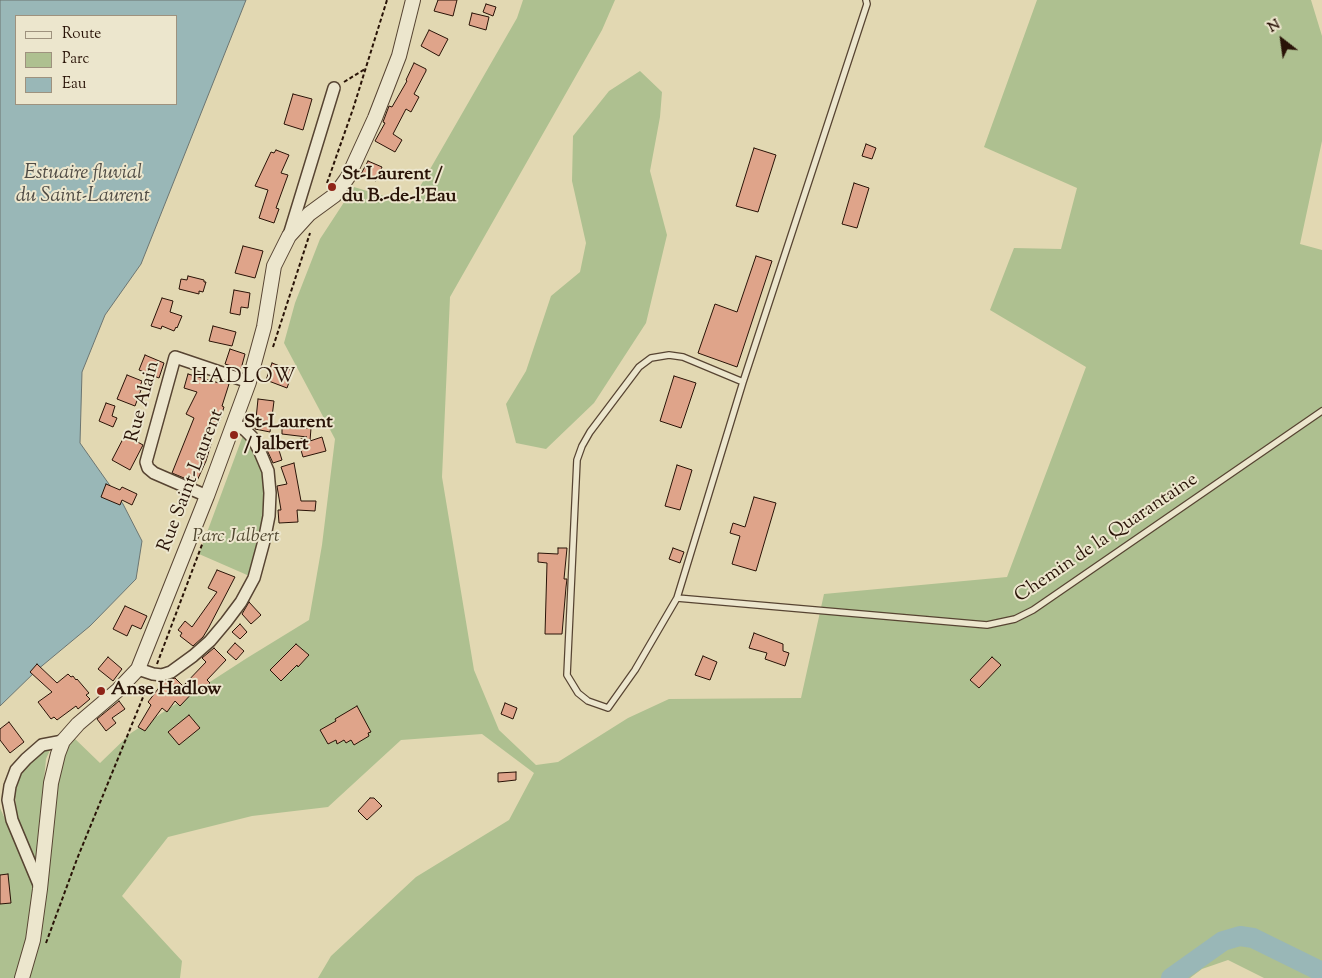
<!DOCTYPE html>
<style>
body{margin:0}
#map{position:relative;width:1322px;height:978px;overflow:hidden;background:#e2d8b2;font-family:"Sorts Mill Goudy",serif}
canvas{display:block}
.legend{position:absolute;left:15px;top:15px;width:162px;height:90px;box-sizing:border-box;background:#ece6cd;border:1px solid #9e927e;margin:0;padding:6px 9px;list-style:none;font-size:15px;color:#291307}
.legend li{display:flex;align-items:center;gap:10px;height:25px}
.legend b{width:25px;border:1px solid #9e927e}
.north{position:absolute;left:1257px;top:15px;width:50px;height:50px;-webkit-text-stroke:4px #ece6cd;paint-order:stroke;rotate:330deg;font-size:14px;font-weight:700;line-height:20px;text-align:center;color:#291307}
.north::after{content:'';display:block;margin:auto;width:18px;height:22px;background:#291307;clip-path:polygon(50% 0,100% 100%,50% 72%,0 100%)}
</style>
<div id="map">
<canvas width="1322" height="978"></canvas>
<ul class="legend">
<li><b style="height:6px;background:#ece6cd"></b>Route</li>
<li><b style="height:14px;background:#aec090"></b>Parc</li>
<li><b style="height:14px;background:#99b7b7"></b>Eau</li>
</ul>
<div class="north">N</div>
</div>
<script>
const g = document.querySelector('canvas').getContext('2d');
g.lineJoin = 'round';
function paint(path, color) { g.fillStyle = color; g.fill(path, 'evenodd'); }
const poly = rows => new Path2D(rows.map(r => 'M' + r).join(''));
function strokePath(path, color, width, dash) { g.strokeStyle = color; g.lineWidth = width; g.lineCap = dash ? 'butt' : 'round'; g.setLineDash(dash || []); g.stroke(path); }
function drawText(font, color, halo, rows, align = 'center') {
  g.font = font + ' "Sorts Mill Goudy",serif'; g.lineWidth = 4; g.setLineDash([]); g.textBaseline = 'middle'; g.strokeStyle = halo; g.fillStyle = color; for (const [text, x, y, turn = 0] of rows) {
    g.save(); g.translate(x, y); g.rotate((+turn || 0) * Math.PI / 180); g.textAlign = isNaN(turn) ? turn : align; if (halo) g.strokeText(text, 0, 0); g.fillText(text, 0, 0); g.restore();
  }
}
paint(poly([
 [523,0,615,0,602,30,450,297,442,477,474,670,499,730,536,765,558,762,628,718,669,699,801,698,824,594,1007,577,1086,367,990,310,1014,248,1061,249,1077,188,984,147,1037,0,1311,0,1322,36,1322,141,1300,244,1322,250,1322,978,1264,978,1228,960,1202,969,1190,978,318,978,331,956,416,877,509,820,534,773,482,734,401,740,328,807,252,816,168,837,122,896,182,961,180,978,0,978,0,808,33,880,59,766,71,735,100,763,131,733,247,658,309,620,322,545,335,439,284,343,295,303,320,239,354,187,410,204,517,18],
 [640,71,662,92,660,117,650,171,667,235,646,323,594,403,546,449,516,443,506,404,526,371,551,296,580,272,586,243,572,181,573,136,609,91],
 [245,430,252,437,270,493,254,578,199,554],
 [48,746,50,750,46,759,36,864,18,823,14,787,18,775]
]), '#aec090');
const water = poly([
 [0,0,246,0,141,264,105,315,82,372,80,443,123,504,142,541,136,579,90,626,37,670,0,706,0,0],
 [16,16,176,16,176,104,16,104,16,16]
]);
paint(water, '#99b7b7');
strokePath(water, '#6c7571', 1);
strokePath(poly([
 [1171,978,1223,941,1240,936,1253,938,1322,972]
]), '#99b7b7', 20);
const building = poly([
 [438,0,457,0,453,16,434,11,438,0],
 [486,4,496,7,493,16,483,12,486,4],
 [472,13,489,17,486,30,469,25,472,13],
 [429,30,448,39,439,56,421,46,429,30],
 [414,63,426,69,426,71,414,94,419,97,411,112,406,109,393,134,402,140,395,152,375,141,385,123,383,122,389,106,392,107,407,81,406,80,414,63],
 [293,94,312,99,303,130,284,124,293,94],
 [866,144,876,148,872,159,862,156,866,144],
 [754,148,776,155,758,212,736,206,754,148],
 [276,150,289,155,281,173,288,175,276,208,279,209,274,223,259,218,268,190,255,186,271,152,274,153,276,150],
 [368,161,382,167,376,181,361,174,368,161],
 [854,183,869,188,857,228,842,224,854,183],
 [243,246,263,251,255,278,235,273,243,246],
 [756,256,772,261,737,367,698,353,715,304,737,312,756,256],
 [188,276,204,280,204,282,206,282,203,292,199,291,199,294,179,289,181,279,187,280,188,276],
 [234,290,250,293,248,308,241,307,240,315,230,313,234,290],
 [162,298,173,301,170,312,182,316,177,328,176,327,174,331,162,326,161,329,151,326,162,298],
 [213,326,236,332,232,346,209,341,213,326],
 [230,349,245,354,241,369,225,364,230,349],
 [145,355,164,363,159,378,139,370,145,355],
 [272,363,293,371,287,388,266,380,272,363],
 [188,374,219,383,219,381,229,384,222,406,224,407,219,423,217,422,209,443,211,444,206,461,196,483,172,473,194,418,186,414,197,392,184,388,188,374],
 [127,375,142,381,139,389,141,390,135,406,117,399,127,375],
 [674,376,696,383,681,428,660,421,674,376],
 [258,399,274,401,270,432,255,429,258,399],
 [106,403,115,406,112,416,117,418,113,427,99,421,106,403],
 [291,425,306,425,306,428,311,428,310,441,322,437,326,451,303,457,298,440,307,437,282,434,282,427,291,428,291,425],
 [125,435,143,445,130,470,112,460,125,435],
 [278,447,282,460,273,463,267,450,278,447],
 [294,463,301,501,316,501,315,511,297,510,298,522,279,523,278,510,281,510,277,486,287,484,281,467,294,463],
 [677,465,692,470,680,510,665,506,677,465],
 [106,484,120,490,122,487,137,494,132,505,122,500,120,505,101,497,106,484],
 [754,497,776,503,756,571,732,564,740,536,730,533,733,523,745,527,754,497],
 [558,548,567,548,564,579,567,579,566,587,562,634,545,634,547,563,538,562,538,553,558,554,558,548],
 [673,548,684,552,680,563,669,559,673,548],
 [217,570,235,577,209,627,203,637,193,646,180,636,182,633,178,630,185,621,192,627,217,592,208,588,217,570],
 [249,602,261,615,251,624,242,614,249,602],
 [125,606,147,616,141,629,132,625,127,636,113,629,125,606],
 [240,624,247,632,240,639,232,632,240,624],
 [754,633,783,644,783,651,789,653,785,666,765,659,767,653,749,648,754,633],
 [235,643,244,651,236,660,227,652,235,643],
 [296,644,309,655,298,667,297,665,281,681,270,670,296,644],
 [214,648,226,660,207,680,210,683,200,693,196,689,180,706,175,701,167,712,162,708,145,731,138,727,151,705,148,702,161,685,159,683,175,678,183,686,206,662,202,658,214,648],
 [703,656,717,662,710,680,695,675,703,656],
 [108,657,122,669,113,681,98,669,108,657],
 [992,657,1001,665,979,688,970,680,992,657],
 [37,664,57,683,68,674,71,677,73,676,76,680,77,679,89,693,86,695,90,699,78,709,76,706,57,720,54,717,51,719,38,702,52,692,30,672,37,664],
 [119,701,125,709,112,718,116,723,106,731,97,719,119,701],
 [505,703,517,708,513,719,501,714,505,703],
 [357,706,371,732,368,733,369,736,354,745,351,740,346,743,344,740,337,744,336,740,328,744,320,730,336,721,335,719,357,706],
 [189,715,200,728,179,745,168,732,189,715],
 [9,722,24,742,10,753,0,740,0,729,9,722],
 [516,772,516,780,498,782,498,773,516,772],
 [370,798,374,798,382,806,367,820,358,811,370,798],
 [8,874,11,903,0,904,0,875,8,874]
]);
paint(building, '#dfa48a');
strokePath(building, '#291307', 1);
const service = poly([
 [743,382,683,357,669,355,651,358,639,367,590,432,582,446,577,460,567,675,578,693,588,701,608,708,635,670,677,598,743,382,867,4,866,0],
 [677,598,987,625,1015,619,1033,610,1322,411]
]);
const minor = poly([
 [289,235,334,88],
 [207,496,154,473,148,468,146,462,175,357,249,382],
 [138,669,153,674,162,675,171,672,193,656,210,641,226,622,241,602,254,578,264,541,269,516,270,493,268,471,260,452,252,437,245,430,234,423],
 [40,887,12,820,8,800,10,786,16,770,26,759,42,745,63,741]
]);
const tertiary = poly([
 [22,978,33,940,40,889,51,783,58,754,63,741,78,724,118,690,138,669,207,496,249,382,264,327,274,266,289,236,309,214,335,195,348,177,375,118,399,56,413,0]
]);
strokePath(service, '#574432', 8);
strokePath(minor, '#574432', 14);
strokePath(tertiary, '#574432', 16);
strokePath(poly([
 [344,82,365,69],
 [327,183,353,109,387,0],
 [273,347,310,233],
 [157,664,203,542],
 [46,943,77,859,148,685]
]), '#291307', 2, [4, 2.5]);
strokePath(service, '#ece6cd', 5.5);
strokePath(minor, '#ece6cd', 11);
strokePath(tertiary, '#ece6cd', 14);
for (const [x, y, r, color] of [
 [332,187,5,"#8f2418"],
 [234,435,5,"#8f2418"],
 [101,691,5,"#8f2418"]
]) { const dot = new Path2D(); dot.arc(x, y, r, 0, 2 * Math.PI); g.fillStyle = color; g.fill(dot); strokePath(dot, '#ece6cd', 2); }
drawText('bold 19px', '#291307', '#ece6cd', [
 ["St-Laurent /",342,176],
 ["du B.-de-l'Eau",342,198],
 ["St-Laurent",244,424],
 ["/ Jalbert",244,446],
 ["Anse Hadlow",111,691]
], 'left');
drawText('19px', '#291307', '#ece6cd', [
 ["Rue Alain",144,402,-75],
 ["Rue Saint-Laurent",192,481,-69],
 ["Chemin de la Quarantaine",1107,539,-34]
]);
drawText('italic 19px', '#514730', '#ece6cd', [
 ["Parc Jalbert",236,538]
]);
drawText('italic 20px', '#504c45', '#ece6cd', [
 ["Estuaire fluvial",83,175],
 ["du Saint-Laurent",83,198]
]);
g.letterSpacing = '1px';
drawText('20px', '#291307', '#ece6cd', [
 ["HADLOW",244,379]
]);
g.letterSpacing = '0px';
</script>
